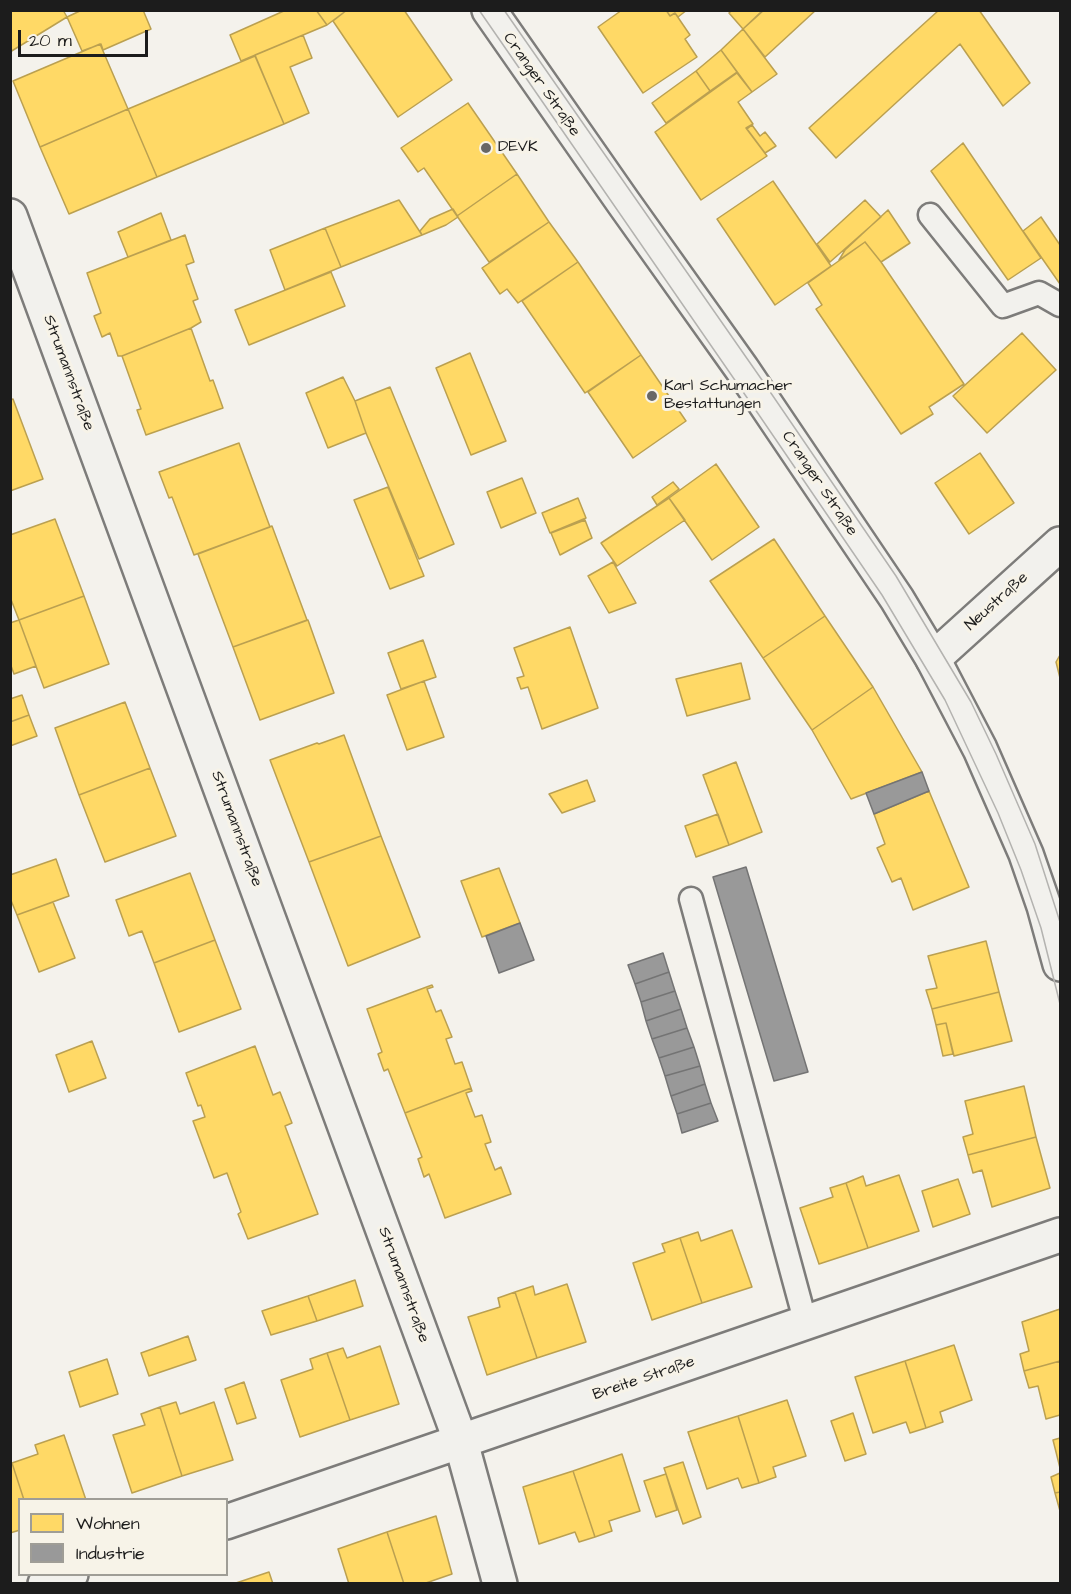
<!DOCTYPE html>
<meta charset="utf-8">
<style>
body{margin:0}
#map{position:relative;width:1071px;height:1594px;overflow:hidden;background:#f4f2ec;font-family:"Architects Daughter",sans-serif}
canvas{display:block}
.frame{position:absolute;inset:0;border:12px solid #1c1c1c;pointer-events:none}
.legend{position:absolute;left:18px;top:1498px;width:210px;height:78px;box-sizing:border-box;background:#f7f3e8;border:2px solid #9f9d96;margin:0;padding:8px 10px;list-style:none;font-size:18px;color:#1c1c1c}
.legend li{display:flex;align-items:center;gap:12px;height:30px}
.legend b{width:30px;border:2px solid #9f9d96}
.scale{position:absolute;left:18px;top:30px;width:130px;height:27px;box-sizing:border-box;border:3px solid #1c1c1c;border-top:0;padding-left:8px;font-size:18px;line-height:21px;white-space:nowrap;color:#1c1c1c;-webkit-text-stroke:4px #f7f3e8;paint-order:stroke}
</style>
<div id="map">
<canvas width="1071" height="1594"></canvas>
<div class="frame"></div>
<ul class="legend">
<li><b style="height:16px;background:#ffd966"></b>Wohnen</li>
<li><b style="height:16px;background:#999"></b>Industrie</li>
</ul>
<div class="scale">20 m</div>
</div>
<script>
const g = document.querySelector('canvas').getContext('2d');
g.lineJoin = 'round';
function paint(path, color) { g.fillStyle = color; g.fill(path, 'evenodd'); }
const poly = rows => new Path2D(rows.map(r => 'M' + r).join(''));
function strokePath(path, color, width, dash) { g.strokeStyle = color; g.lineWidth = width; g.lineCap = dash ? 'butt' : 'round'; g.setLineDash(dash || []); g.stroke(path); }
function drawText(font, color, halo, rows, align = 'center') {
  g.font = font + ' "Architects Daughter",sans-serif'; g.lineWidth = 6; g.setLineDash([]); g.textBaseline = 'middle'; g.strokeStyle = halo; g.fillStyle = color; for (const [text, x, y, turn = 0] of rows) {
    g.save(); g.translate(x, y); g.rotate((+turn || 0) * Math.PI / 180); g.textAlign = isNaN(turn) ? turn : align; if (halo) g.strokeText(text, 0, 0); g.fillText(text, 0, 0); g.restore();
  }
}
const homes = poly([
 [10,10,63,10,67,17,10,52,10,10],
 [82,10,143,10,151,29,103,50,101,44,82,51,67,17,82,10],
 [286,10,316,10,327,25,241,61,230,35,286,10],
 [316,10,347,10,327,25,316,10],
 [347,10,404,10,452,80,398,117,333,21,347,10],
 [622,10,666,10,670,16,675,13,690,35,685,39,697,57,643,93,598,27,622,10],
 [666,10,687,10,678,17,675,13,670,16,666,10],
 [732,10,762,10,762,11,743,29,729,13,732,10],
 [764,10,816,10,765,57,743,29,764,10],
 [939,10,979,10,1030,83,1003,106,960,44,836,158,809,128,939,10],
 [743,29,777,74,752,92,721,50,743,29],
 [303,35,312,58,290,67,309,113,284,124,255,55,303,35],
 [100,44,128,109,40,147,13,81,100,44],
 [721,50,737,72,710,91,696,71,721,50],
 [255,56,284,124,157,177,128,109,255,56],
 [696,71,710,91,666,123,652,103,696,71],
 [737,73,752,92,738,102,753,124,746,128,767,156,701,200,655,132,737,73],
 [468,103,517,174,457,216,424,168,418,172,401,148,468,103],
 [128,109,157,177,69,214,40,147,128,109],
 [752,125,760,136,765,132,776,146,765,153,747,129,752,125],
 [963,143,1041,258,1008,280,931,171,963,143],
 [517,174,549,222,489,262,457,216,517,174],
 [773,181,831,266,775,305,717,219,773,181],
 [399,200,422,235,341,267,325,228,399,200],
 [865,200,881,217,830,262,817,244,865,200],
 [453,209,458,217,446,225,422,235,420,231,430,219,453,209],
 [888,210,910,243,881,262,865,242,839,260,845,250,888,210],
 [161,213,171,240,128,257,118,232,161,213],
 [1041,217,1060,245,1060,284,1023,231,1041,217],
 [549,222,578,262,518,303,507,289,500,294,482,268,549,222],
 [325,228,341,267,285,290,270,250,325,228],
 [185,235,194,262,186,265,198,299,193,301,201,322,191,328,122,356,118,356,110,333,102,337,94,316,101,313,87,273,185,235],
 [865,242,881,262,964,384,929,407,933,414,901,434,816,309,822,305,808,283,865,242],
 [578,262,641,355,585,393,522,301,578,262],
 [331,272,345,306,249,345,235,310,331,272],
 [191,328,210,381,213,380,223,408,146,435,137,410,141,409,122,356,191,328],
 [1022,333,1056,370,987,433,953,396,1022,333],
 [470,353,506,441,471,455,436,368,470,353],
 [641,355,686,421,633,458,588,392,641,355],
 [343,377,355,401,366,433,328,448,306,393,343,377],
 [390,387,454,544,419,559,366,433,355,401,390,387],
 [13,399,43,479,10,491,10,400,13,399],
 [239,443,270,527,194,555,172,497,169,498,159,472,239,443],
 [980,453,1014,503,969,534,935,483,980,453],
 [716,464,759,527,712,560,669,498,716,464],
 [522,478,536,513,501,528,487,492,522,478],
 [673,482,679,489,657,505,652,497,673,482],
 [388,487,424,576,390,589,354,500,388,487],
 [578,498,586,518,550,533,542,513,578,498],
 [669,498,685,520,617,566,601,543,669,498],
 [55,519,84,596,19,620,10,597,10,535,55,519],
 [585,520,592,538,560,555,551,533,585,520],
 [272,526,307,620,233,647,198,554,272,526],
 [774,539,825,616,763,658,710,581,774,539],
 [613,562,636,603,609,613,588,576,613,562],
 [84,596,109,664,44,688,19,620,84,596],
 [825,616,873,687,812,730,763,658,825,616],
 [19,620,36,666,14,674,10,663,10,623,19,620],
 [308,620,334,693,260,720,233,647,308,620],
 [570,627,598,708,542,729,528,687,521,689,517,678,524,676,514,648,570,627],
 [423,640,436,677,401,689,388,653,423,640],
 [1060,655,1060,678,1056,662,1060,655],
 [741,663,750,699,687,716,676,679,741,663],
 [424,681,444,737,407,750,387,695,424,681],
 [873,687,922,772,851,799,812,730,873,687],
 [22,695,29,715,10,722,10,699,22,695],
 [125,702,150,768,79,795,55,728,125,702],
 [29,715,37,736,10,746,10,722,29,715],
 [344,735,381,836,309,862,270,760,317,743,319,744,344,735],
 [736,762,762,832,729,845,703,775,736,762],
 [150,768,176,836,105,862,79,795,150,768],
 [587,780,595,801,562,813,549,794,587,780],
 [929,791,969,887,913,910,901,878,892,882,877,848,885,844,874,814,929,791],
 [718,814,729,845,696,857,685,826,718,814],
 [381,836,420,937,348,966,309,862,381,836],
 [56,859,69,896,17,915,10,898,10,875,56,859],
 [499,868,520,923,482,937,461,881,499,868],
 [190,873,215,940,154,963,142,931,129,936,116,900,190,873],
 [53,902,75,958,39,972,17,915,53,902],
 [215,940,241,1009,179,1032,154,963,215,940],
 [986,941,999,992,932,1009,926,990,937,988,928,956,986,941],
 [432,985,433,987,427,989,436,1012,441,1010,452,1037,446,1039,455,1064,462,1062,471,1088,405,1113,388,1069,384,1071,378,1054,382,1052,367,1009,432,985],
 [999,992,1012,1041,954,1056,946,1023,936,1025,932,1009,999,992],
 [946,1023,953,1054,943,1056,936,1025,946,1023],
 [92,1041,106,1078,69,1092,56,1055,92,1041],
 [255,1046,273,1095,280,1092,292,1123,285,1126,318,1214,248,1239,238,1214,241,1212,227,1173,214,1178,193,1121,205,1117,201,1105,198,1106,186,1073,255,1046],
 [1024,1086,1036,1137,968,1155,963,1137,973,1134,965,1101,1024,1086],
 [471,1088,472,1091,466,1093,475,1117,482,1115,491,1142,485,1144,495,1170,501,1167,511,1194,445,1218,429,1174,424,1177,418,1159,422,1157,405,1113,471,1088],
 [1036,1137,1050,1188,992,1207,982,1170,973,1173,968,1155,1036,1137],
 [899,1175,919,1231,868,1248,846,1183,863,1176,866,1186,899,1175],
 [958,1179,970,1214,933,1227,922,1191,958,1179],
 [846,1183,868,1248,819,1264,800,1208,833,1197,830,1188,846,1183],
 [732,1230,752,1287,702,1303,680,1238,698,1232,701,1241,732,1230],
 [680,1238,702,1303,652,1320,633,1263,665,1252,662,1244,680,1238],
 [355,1280,363,1306,317,1321,308,1296,355,1280],
 [567,1284,586,1342,537,1358,515,1292,533,1286,535,1295,567,1284],
 [515,1292,537,1358,487,1375,468,1317,500,1307,498,1298,515,1292],
 [308,1296,317,1321,271,1335,262,1311,308,1296],
 [1060,1309,1060,1361,1024,1371,1020,1354,1029,1351,1022,1322,1060,1309],
 [188,1336,196,1360,149,1376,141,1353,188,1336],
 [954,1345,972,1400,940,1412,943,1422,926,1428,905,1361,954,1345],
 [380,1346,399,1404,350,1420,327,1353,343,1348,347,1358,380,1346],
 [327,1353,350,1420,300,1437,281,1380,313,1369,310,1359,327,1353],
 [107,1359,118,1394,80,1407,69,1372,107,1359],
 [905,1361,926,1428,910,1433,906,1422,873,1433,855,1377,905,1361],
 [1060,1361,1060,1415,1046,1419,1038,1386,1029,1388,1024,1371,1060,1361],
 [244,1382,256,1418,237,1424,225,1389,244,1382],
 [787,1400,806,1456,773,1467,776,1477,759,1483,738,1416,787,1400],
 [176,1402,180,1414,214,1402,233,1460,182,1476,160,1407,176,1402],
 [160,1407,182,1476,132,1493,113,1435,145,1425,141,1414,160,1407],
 [853,1413,866,1454,845,1461,831,1421,853,1413],
 [738,1416,759,1483,742,1488,738,1478,707,1489,688,1432,738,1416],
 [64,1435,86,1500,24,1500,12,1463,38,1454,35,1445,64,1435],
 [1060,1438,1060,1468,1053,1440,1060,1438],
 [622,1454,640,1511,609,1521,612,1531,595,1537,573,1471,622,1454],
 [683,1462,701,1517,683,1524,664,1468,683,1462],
 [10,1463,12,1463,24,1500,20,1500,20,1530,10,1533,10,1463],
 [573,1471,595,1537,579,1542,575,1532,539,1544,523,1487,573,1471],
 [1060,1473,1060,1492,1055,1493,1051,1477,1060,1473],
 [666,1474,677,1510,656,1517,644,1481,666,1474],
 [1060,1492,1060,1511,1055,1493,1060,1492],
 [436,1516,452,1574,423,1584,404,1584,387,1532,436,1516],
 [387,1532,404,1584,349,1584,338,1549,387,1532],
 [269,1572,273,1584,233,1584,269,1572]
]);
paint(homes, '#ffd966');
strokePath(homes, '#bba050', 1.5);
const industry = poly([
 [922,772,929,791,874,814,866,793,922,772],
 [746,867,808,1072,774,1081,713,877,746,867],
 [520,923,534,960,499,973,486,936,520,923],
 [663,953,669,972,635,984,628,965,663,953],
 [669,972,675,991,641,1002,635,984,669,972],
 [675,991,681,1009,646,1021,641,1002,675,991],
 [681,1009,687,1028,652,1039,646,1021,681,1009],
 [687,1028,694,1047,659,1058,652,1039,687,1028],
 [694,1047,700,1066,665,1076,659,1058,694,1047],
 [700,1066,705,1084,671,1096,665,1076,700,1066],
 [705,1084,711,1103,677,1114,671,1096,705,1084],
 [711,1103,718,1121,682,1133,677,1114,711,1103]
]);
paint(industry, '#999');
strokePath(industry, '#747474', 1.5);
const lane = poly([
 [930,215,1003,306,1039,293,1060,305],
 [691,899,806,1324]
]);
const street = poly([
 [10,216,461,1442,500,1584],
 [933,659,1060,544],
 [226,1522,1060,1235],
 [45,1584,71,1574]
]);
const secondary = poly([
 [489,10,623,202,742,369,897,599,933,659,980,749,1026,854,1044,906,1060,964]
]);
strokePath(lane, '#7d7c7a', 27);
strokePath(street, '#7d7c7a', 38);
strokePath(secondary, '#7d7c7a', 38);
strokePath(lane, '#f2f1ed', 22);
strokePath(street, '#f2f1ed', 33);
strokePath(secondary, '#f2f1ed', 33);
strokePath(poly([
 [479,10,759,415,882,595,945,700,998,813,1021,870,1041,928,1060,1004],
 [504,10,762,380,896,576,971,702,996,754,1035,844,1060,922]
]), '#b4b3b0', 1.5);
for (const [x, y, r, color] of [
 [486,148,6,"#686765"],
 [652,396,6,"#686765"]
]) { const dot = new Path2D(); dot.arc(x, y, r, 0, 2 * Math.PI); g.fillStyle = color; g.fill(dot); strokePath(dot, '#f7f3e8', 2); }
drawText('16px', '#1c1c1c', '#f7f3e8', [
 ["Cranger Straße",541,85,55],
 ["Strumannstraße",68,373,70],
 ["Cranger Straße",819,484,56],
 ["Neustraße",997,602,-42],
 ["Strumannstraße",236,829,70],
 ["Strumannstraße",403,1285,70],
 ["Breite Straße",644,1379,-19]
]);
drawText('16px', '#1c1c1c', '#f7f3e8', [
 ["DEVK",498,148],
 ["Karl Schumacher",664,387],
 ["Bestattungen",664,405]
], 'left');
</script>
